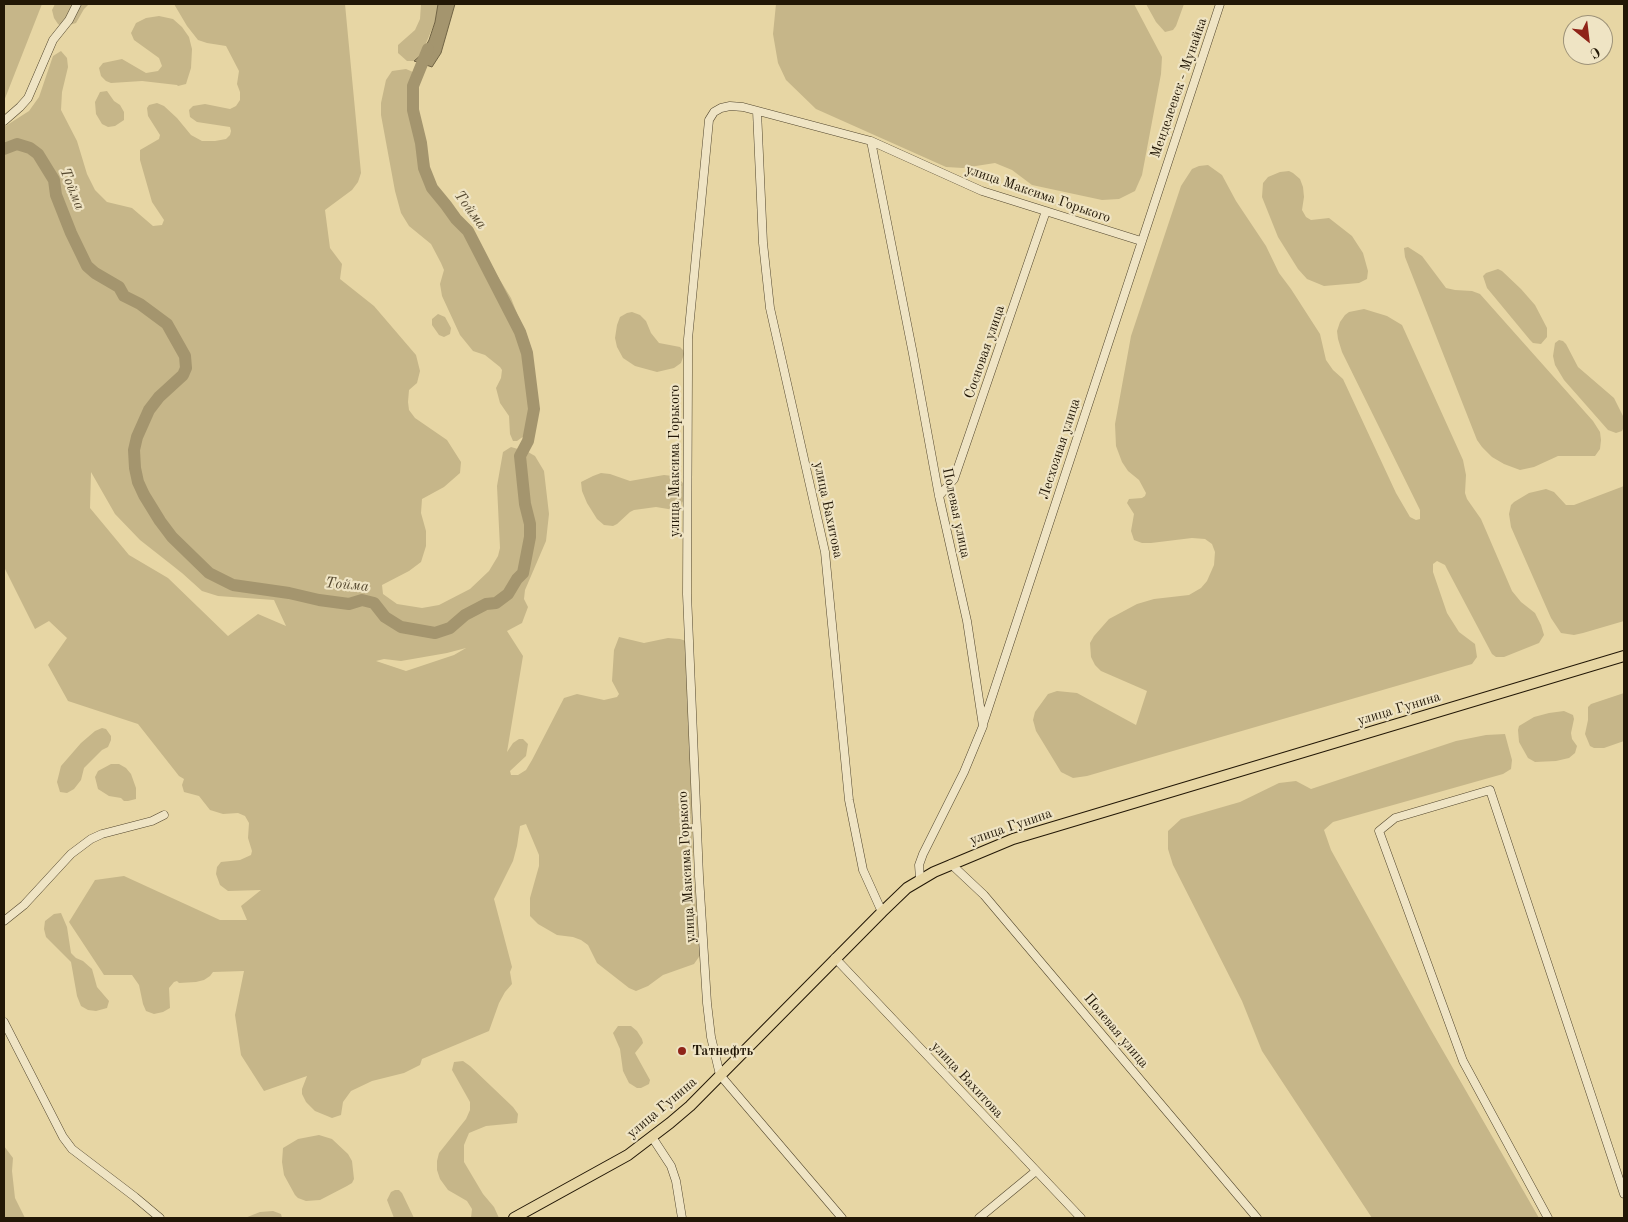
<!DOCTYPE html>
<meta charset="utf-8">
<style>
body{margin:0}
#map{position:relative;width:1628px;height:1222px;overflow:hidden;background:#e7d6a4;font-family:"Old Standard TT",serif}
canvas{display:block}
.frame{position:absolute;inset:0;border:5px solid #221706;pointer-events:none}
.north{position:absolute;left:1563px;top:15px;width:50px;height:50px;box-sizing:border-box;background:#efe4c4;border:1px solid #9d9278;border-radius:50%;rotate:151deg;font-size:14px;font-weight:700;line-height:20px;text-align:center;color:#221706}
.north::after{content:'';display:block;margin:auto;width:18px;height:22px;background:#8f2418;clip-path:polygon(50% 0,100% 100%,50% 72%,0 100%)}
</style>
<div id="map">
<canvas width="1628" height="1222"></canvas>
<div class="frame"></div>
<div class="north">С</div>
</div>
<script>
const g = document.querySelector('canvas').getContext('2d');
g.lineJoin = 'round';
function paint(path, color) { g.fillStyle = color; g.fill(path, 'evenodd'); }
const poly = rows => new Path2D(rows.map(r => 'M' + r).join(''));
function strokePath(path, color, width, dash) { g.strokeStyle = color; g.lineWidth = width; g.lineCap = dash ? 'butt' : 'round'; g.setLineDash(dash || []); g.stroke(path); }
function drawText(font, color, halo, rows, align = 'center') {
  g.font = font + ' "Old Standard TT",serif'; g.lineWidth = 4.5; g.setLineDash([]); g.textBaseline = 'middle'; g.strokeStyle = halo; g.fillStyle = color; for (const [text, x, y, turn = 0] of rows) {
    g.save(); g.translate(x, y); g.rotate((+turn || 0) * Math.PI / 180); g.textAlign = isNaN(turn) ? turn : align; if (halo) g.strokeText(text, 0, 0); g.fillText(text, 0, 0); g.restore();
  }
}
paint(poly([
 [4,4,42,4,4,101],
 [55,4,89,4,84,9,76,23,63,27,58,24,54,18,52,10],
 [174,4,345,4,361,173,358,182,352,190,325,210,330,248,342,264,340,279,374,306,416,355,420,371,417,383,409,390,408,402,409,410,415,418,447,440,461,462,460,473,444,487,422,499,421,513,426,531,426,546,421,562,409,571,382,585,383,594,397,604,422,608,439,605,470,589,489,571,498,556,500,548,497,486,503,452,511,447,528,452,535,456,544,471,549,514,546,541,525,590,524,599,528,607,522,623,507,631,523,656,507,752,513,743,519,739,523,739,528,744,526,756,510,771,511,775,518,775,526,770,532,760,564,698,577,694,604,700,617,697,619,694,612,681,614,650,619,637,644,643,668,638,680,639,686,641,688,650,693,871,701,954,694,964,663,975,648,986,636,991,629,988,597,963,588,945,581,940,573,937,557,935,538,924,530,916,530,898,539,866,539,855,526,824,520,826,517,846,513,861,494,899,512,967,510,972,512,984,505,992,499,1003,489,1031,422,1059,420,1065,404,1073,372,1081,351,1091,343,1102,341,1115,332,1118,315,1111,306,1102,302,1094,302,1089,307,1076,264,1091,241,1055,235,1015,244,971,213,972,210,976,204,980,196,982,179,983,177,981,174,982,169,988,170,1008,163,1012,154,1014,146,1011,143,1004,139,985,132,975,104,975,69,922,95,880,124,876,220,920,247,920,241,906,261,890,228,891,220,885,216,874,217,867,221,862,240,860,251,855,252,851,248,838,249,823,245,816,238,813,223,814,210,810,199,796,184,792,182,785,184,779,179,776,138,724,68,701,48,665,67,638,49,621,35,629,4,567,4,127,29,111,39,97,53,56,61,51,67,58,68,67,62,92,61,110,77,141,87,174,95,190,107,202,132,208,153,226,162,225,164,220,152,202,140,160,140,150,159,139,160,135,148,116,147,108,149,105,157,103,164,106,177,118,191,135,202,141,215,141,226,139,230,135,231,131,230,127,197,122,190,117,189,110,193,106,205,104,230,109,236,106,240,100,240,92,237,84,239,71,226,46,207,43,198,40,187,26],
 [91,472,115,514,140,540,182,573,202,591,218,596,274,600,286,626,258,614,228,636,168,578,129,555,90,508],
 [466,648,454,655,406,671,376,661,384,659,401,661,447,653],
 [421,4,438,4,435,22,421,55,414,61,407,61,398,53,398,45,415,30,420,19],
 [776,4,1134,4,1162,57,1161,74,1142,175,1135,191,1119,199,1102,200,1032,185,1012,170,995,163,963,168,946,167,816,109,786,80,778,63,773,34],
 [1146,4,1184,4,1176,26,1173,30,1165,32,1156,22],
 [159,16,173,19,182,27,189,37,192,49,191,68,186,84,178,86,177,85,142,81,111,83,106,81,101,76,99,68,103,63,122,59,146,73,158,71,162,66,159,58,134,40,131,33,136,23,146,18],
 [406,69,413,72,415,75,411,110,429,162,431,178,450,210,481,244,492,267,511,298,525,334,531,353,535,385,525,432,524,436,517,441,513,441,510,434,509,416,500,403,496,388,501,378,502,370,500,367,485,355,473,351,460,335,442,296,440,284,444,270,441,263,431,244,409,226,401,213,395,191,381,115,381,103,386,80,392,71],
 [107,91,114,101,120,105,124,112,124,120,115,126,108,127,102,124,96,114,95,102,100,92],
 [1208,165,1222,175,1236,201,1266,246,1279,273,1291,289,1320,334,1326,360,1333,370,1343,379,1396,493,1410,517,1416,520,1420,519,1420,510,1342,352,1338,339,1337,331,1340,322,1345,315,1349,312,1364,309,1387,316,1402,325,1463,460,1466,475,1465,493,1467,499,1481,519,1512,591,1521,602,1535,613,1541,625,1544,635,1539,643,1504,657,1496,657,1492,654,1447,569,1445,565,1437,561,1433,564,1433,572,1447,613,1459,632,1475,644,1477,657,1472,664,1087,776,1073,778,1061,772,1036,731,1033,720,1035,712,1048,694,1057,691,1077,693,1136,725,1147,691,1101,671,1095,665,1091,657,1090,643,1094,636,1109,619,1137,604,1154,599,1189,595,1201,588,1207,581,1214,565,1215,552,1212,544,1205,539,1192,538,1151,543,1142,543,1134,540,1131,531,1134,514,1127,503,1129,499,1142,498,1145,496,1146,493,1139,480,1128,471,1122,462,1116,446,1115,424,1131,336,1181,186,1192,169,1199,166],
 [1289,171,1293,173,1300,179,1303,187,1304,197,1302,210,1306,217,1311,220,1329,218,1352,236,1363,253,1368,271,1367,279,1359,283,1324,286,1307,279,1298,269,1278,237,1262,197,1263,183,1268,177,1280,172],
 [1408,247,1422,256,1446,288,1455,290,1472,291,1480,294,1593,421,1600,432,1601,440,1600,449,1595,456,1558,456,1534,467,1520,470,1504,464,1492,457,1482,447,1477,440,1405,257,1404,248],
 [1498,269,1502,271,1521,289,1535,305,1547,328,1547,337,1541,344,1533,343,1530,340,1487,288,1483,276,1486,273],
 [632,312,640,315,646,321,651,333,659,343,680,347,683,350,684,354,681,363,674,368,657,372,635,366,623,358,617,347,615,338,617,325,620,317,627,313],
 [438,314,445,317,451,328,450,334,444,337,439,335,432,325,432,319],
 [1559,340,1563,341,1566,344,1578,367,1614,398,1624,418,1624,427,1622,431,1616,433,1608,430,1564,380,1555,365,1553,356,1555,343],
 [601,473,610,474,630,481,664,475,673,476,680,480,683,483,685,492,683,501,681,505,674,510,656,507,634,510,630,512,617,524,613,526,604,525,597,519,587,503,582,491,581,482,593,476],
 [1624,486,1624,621,1583,633,1574,635,1561,633,1551,618,1511,527,1509,514,1511,505,1514,502,1529,493,1546,489,1554,492,1566,505,1574,505],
 [1624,693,1624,741,1604,748,1594,748,1590,746,1585,734,1588,720,1588,707,1591,704],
 [1564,711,1573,715,1574,719,1571,733,1572,739,1577,746,1575,753,1569,758,1556,761,1535,762,1528,758,1519,742,1518,730,1519,726,1534,717,1549,713],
 [102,728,106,729,111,736,111,740,108,747,102,750,84,768,81,780,74,789,67,793,60,792,57,782,61,766,81,743,95,731],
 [1505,734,1512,760,1511,769,1503,774,1333,822,1324,830,1331,850,1431,1030,1539,1218,1372,1218,1262,1051,1242,1001,1173,865,1168,849,1168,831,1181,819,1240,802,1279,783,1296,781,1311,789,1456,741,1486,735],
 [111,764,119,764,126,768,131,774,136,788,136,799,128,801,124,801,121,798,109,796,98,789,95,777,98,771],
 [61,913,67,927,71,953,76,958,83,961,92,969,97,987,109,1001,107,1008,96,1011,88,1010,81,1006,77,996,71,962,46,937,44,929,45,921,54,914],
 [618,1026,631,1026,637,1031,642,1039,643,1043,635,1053,650,1080,649,1084,641,1088,637,1088,629,1083,623,1071,620,1049,613,1033],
 [463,1061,470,1066,513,1107,518,1114,517,1123,486,1126,469,1133,464,1145,464,1162,483,1194,494,1207,499,1218,471,1218,472,1209,467,1201,448,1190,440,1179,437,1170,437,1161,439,1153,466,1119,470,1110,470,1102,452,1070,454,1062],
 [319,1135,332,1139,348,1154,352,1161,354,1179,352,1183,347,1186,320,1200,306,1201,298,1198,295,1195,284,1175,282,1162,283,1148,298,1139],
 [4,1146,13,1158,12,1171,15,1198,25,1218,4,1218],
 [395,1190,399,1190,402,1193,414,1218,394,1218,387,1200,391,1192],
 [273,1211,281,1214,282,1218,245,1218,260,1212]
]), '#c6b689');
const water = poly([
 [438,4,455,4,441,53,432,67,414,61,421,55,429,40,435,22,438,4]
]);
paint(water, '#a4956e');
strokePath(water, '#706344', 1);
strokePath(poly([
 [4,149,17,144,30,148,38,154,54,180,56,195,71,233,87,266,95,273,119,287,124,296,140,304,167,324,185,356,186,368,183,375,159,397,149,410,137,437,134,450,135,468,138,482,144,495,160,521,172,537,209,573,233,585,289,593,319,600,349,604,362,600,374,603,385,617,401,627,435,633,450,628,465,615,486,604,496,603,508,594,517,579,523,573,530,537,530,524,525,504,520,456,528,441,534,409,527,353,520,332,468,231,456,219,446,205,432,188,424,168,421,143,413,110,413,86,428,49]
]), '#a4956e', 12);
const minor = poly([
 [757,111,763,243,770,308,825,552,849,800,863,870,882,912],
 [4,121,20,107,28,98,53,40,69,20,77,4],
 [871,141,913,354,939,496,967,621,983,726,964,772,923,854,919,865,920,879],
 [939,496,954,479,1046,211],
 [983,724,1220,4],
 [951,864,984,895,1257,1218],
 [4,921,24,905,71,854,91,839,102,834,152,821,164,815],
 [835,958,1081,1218],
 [4,1022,63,1137,72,1149,135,1197,160,1218],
 [652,1137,671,1166,676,1181,682,1218],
 [842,1218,720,1075,711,1037,707,1003,699,876,687,594,688,371,688,339,709,120,714,112,721,108,730,106,743,107,871,141,982,191,1141,241],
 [979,1218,1036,1171],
 [1548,1218,1463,1061,1379,831,1395,818,1490,790,1624,1194]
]);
const major = poly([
 [514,1218,628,1155,670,1123,690,1106,882,912,907,888,934,872,1013,839,1050,828,1624,656]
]);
strokePath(minor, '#53472e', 9);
strokePath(major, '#221706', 12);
strokePath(minor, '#efe4c4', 8);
strokePath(major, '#e7d6a4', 10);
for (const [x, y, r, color] of [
 [682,1051,5,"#8f2418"]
]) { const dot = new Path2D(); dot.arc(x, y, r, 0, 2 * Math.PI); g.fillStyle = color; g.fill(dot); strokePath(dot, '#efe4c4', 2); }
drawText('14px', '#221706', '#efe4c4', [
 ["Менделеевск - Мунайка",1179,88,-71],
 ["улица Максима Горького",1038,194,19],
 ["Сосновая улица",985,352,-71],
 ["Лесхозная улица",1060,449,-72],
 ["улица Максима Горького",675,461,-90],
 ["улица Вахитова",828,510,78],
 ["Полевая улица",956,513,78],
 ["улица Гунина",1399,709,-17],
 ["улица Гунина",1011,827,-19],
 ["улица Максима Горького",687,867,-93],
 ["Полевая улица",1116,1031,50],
 ["улица Вахитова",967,1080,47],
 ["улица Гунина",662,1108,-40]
]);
drawText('bold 14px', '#221706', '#efe4c4', [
 ["Татнефть",692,1051]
], 'left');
drawText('italic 15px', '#564930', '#efe4c4', [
 ["Тойма",72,189,68],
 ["Тойма",470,210,53],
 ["Тойма",347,585,5]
]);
</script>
